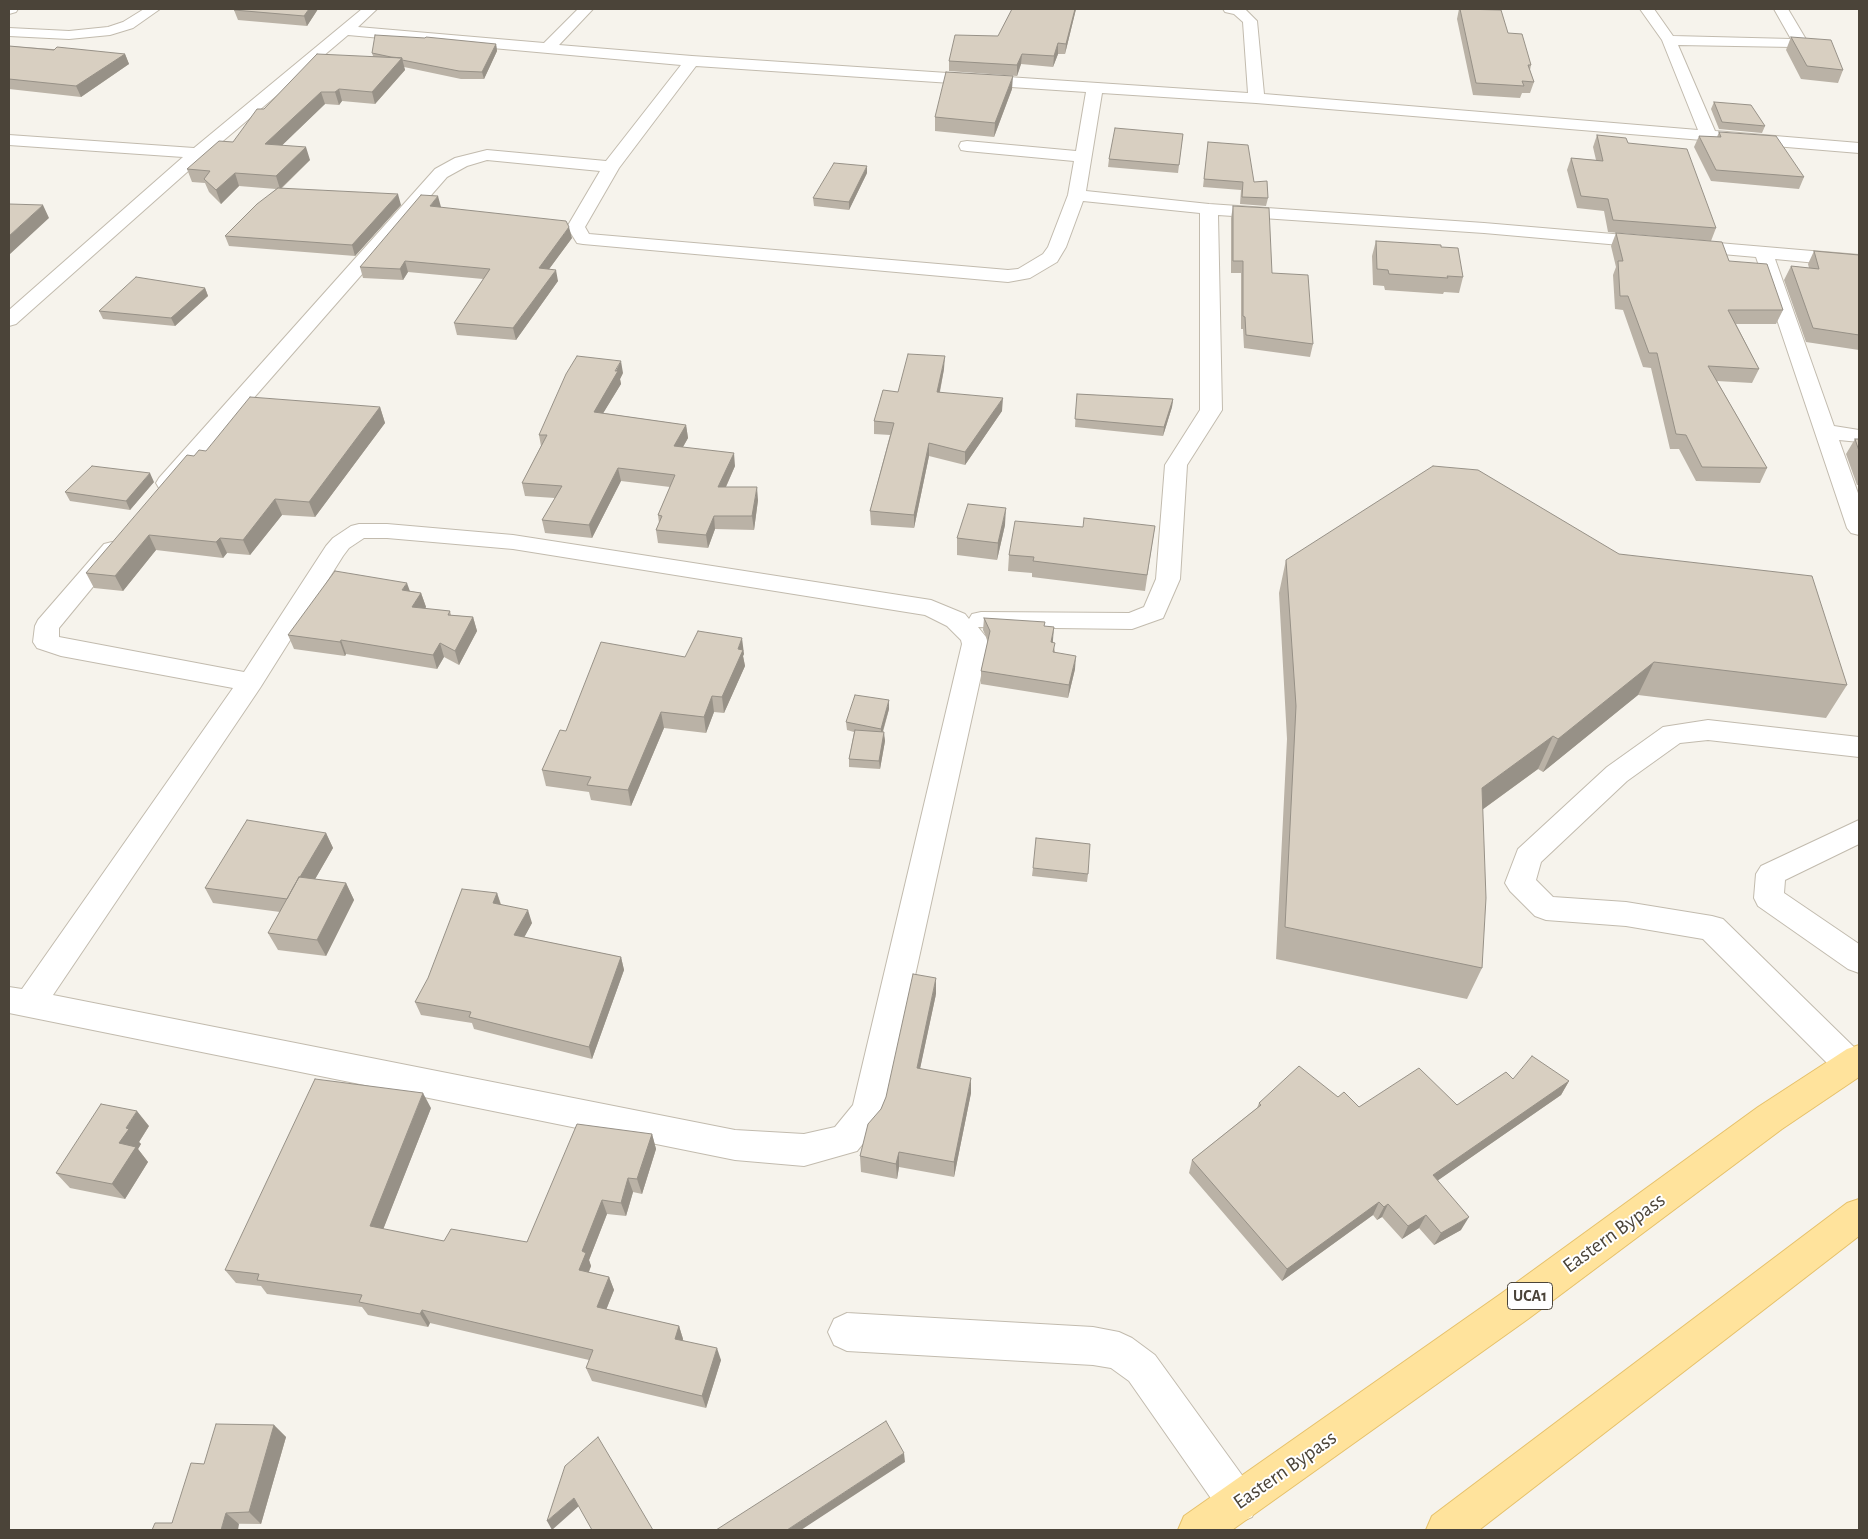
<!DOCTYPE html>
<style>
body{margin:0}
#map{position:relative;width:1868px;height:1539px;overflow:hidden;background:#f6f3ec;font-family:"Alegreya Sans",sans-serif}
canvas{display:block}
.frame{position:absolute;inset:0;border:10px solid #4b4439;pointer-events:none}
</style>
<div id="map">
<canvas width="1868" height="1539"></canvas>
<div class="frame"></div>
</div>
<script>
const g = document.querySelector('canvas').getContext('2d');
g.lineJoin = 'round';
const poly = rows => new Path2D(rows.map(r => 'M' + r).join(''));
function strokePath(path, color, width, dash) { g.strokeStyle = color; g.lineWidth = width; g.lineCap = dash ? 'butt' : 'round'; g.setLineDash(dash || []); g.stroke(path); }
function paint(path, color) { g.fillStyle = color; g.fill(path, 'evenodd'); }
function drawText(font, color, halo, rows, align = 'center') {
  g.font = font + ' "Alegreya Sans",sans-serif'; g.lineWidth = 4; g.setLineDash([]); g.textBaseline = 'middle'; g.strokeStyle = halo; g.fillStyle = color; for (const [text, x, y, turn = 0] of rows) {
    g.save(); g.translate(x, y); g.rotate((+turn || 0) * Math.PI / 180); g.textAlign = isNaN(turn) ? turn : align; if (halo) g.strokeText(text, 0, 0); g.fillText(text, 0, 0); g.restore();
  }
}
const minor = poly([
 [9,9,18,9,16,12,9,14,9,9],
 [144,9,160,9,133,28,110,35,69,39,9,36,9,28,69,31,108,27,123,22,144,9],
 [362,9,377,9,358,27,544,43,578,9,593,9,559,45,692,56,1248,93,1243,22,1234,14,1225,12,1223,9,1245,9,1257,21,1264,94,1698,130,1662,40,1640,9,1654,9,1673,36,1791,39,1774,9,1788,9,1807,41,1805,44,1793,47,1678,45,1715,131,1859,143,1859,153,1256,103,1102,93,1086,191,1209,204,1484,223,1859,255,1859,267,1775,259,1834,426,1859,430,1859,442,1839,440,1859,496,1859,535,1851,533,1847,528,1756,257,1484,233,1218,215,1222,410,1187,465,1180,579,1163,618,1132,629,978,627,986,637,988,644,885,1112,880,1123,857,1151,804,1166,735,1160,9,1013,9,987,22,989,233,688,61,656,37,648,33,642,35,626,38,620,104,544,112,542,120,544,124,549,59,628,59,637,244,672,326,546,333,538,351,526,359,524,387,524,513,535,931,600,965,614,969,619,972,614,981,612,1129,613,1144,607,1156,579,1165,465,1200,410,1200,213,1083,201,1066,247,1057,262,1030,278,1008,282,583,244,577,243,567,227,600,171,487,160,467,166,447,177,175,488,167,490,159,488,156,483,159,478,435,169,455,158,487,150,606,161,681,65,348,35,204,157,16,324,9,326,9,310,183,157,9,145,9,135,194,148,362,9],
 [696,66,1086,92,1076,151,967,141,961,142,959,146,961,150,967,151,1074,161,1068,195,1048,247,1043,254,1018,269,1008,270,589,234,585,227,619,168,696,66],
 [364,538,387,538,513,549,925,615,947,626,961,640,962,644,853,1105,835,1127,804,1134,735,1130,53,995,260,688,343,556,349,548,364,538],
 [1708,720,1859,737,1859,757,1708,740,1680,743,1627,781,1541,862,1536,880,1553,897,1626,902,1712,916,1723,919,1859,1052,1859,1075,1850,1078,1838,1074,1703,939,1626,926,1546,920,1535,916,1510,891,1505,883,1518,849,1607,767,1663,727,1708,720],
 [1859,820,1859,844,1785,880,1784,893,1859,944,1859,973,1848,969,1758,906,1754,898,1756,874,1761,866,1859,820],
 [847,1313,1093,1327,1119,1332,1132,1338,1155,1355,1252,1489,1258,1503,1252,1517,1238,1523,1224,1517,1129,1381,1111,1368,1093,1365,847,1351,834,1345,828,1332,834,1319,847,1313]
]);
const major = poly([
 [1859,1045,1859,1077,1782,1129,1528,1319,1232,1530,1178,1530,1184,1516,1502,1293,1758,1107,1847,1049,1859,1045],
 [1859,1199,1859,1236,1479,1530,1426,1530,1432,1516,1847,1203,1859,1199]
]);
strokePath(minor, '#c2bbae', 2);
strokePath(major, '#e6c16a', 2);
paint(minor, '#fff');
paint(major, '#ffe39c');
paint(poly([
 [318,9,307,26,238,20,234,10],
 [1012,9,1076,9,1065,54,1058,54,1053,67,1021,64,1017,76,949,71,949,61,998,36],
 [1459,9,1508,33,1531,65,1530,70,1534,82,1530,93,1522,93,1520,98,1473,95,1457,19],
 [1791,37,1843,70,1838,83,1801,79,1786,50],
 [496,44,497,51,484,79,461,79,404,67,405,70,375,104,342,101,339,105,325,104,282,145,310,160,282,188,401,205,355,256,229,246,225,236,276,189,239,186,221,204,209,192,205,183,192,182,187,169,233,142,264,109,373,56,372,53],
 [9,46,125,54,129,64,81,97,9,89],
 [1012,89,994,137,935,131,935,117],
 [1714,102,1765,126,1762,133,1719,129,1711,109],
 [1719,132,1804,177,1799,189,1711,181,1694,147,1699,136,1717,137],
 [1183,134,1178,173,1108,167,1109,159],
 [1597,135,1628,143,1716,228,1711,241,1608,232,1604,211,1577,208,1567,170,1571,158,1596,160,1593,147],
 [1208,142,1254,182,1268,198,1266,206,1240,204,1241,190,1203,187],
 [867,173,849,210,814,206,813,198],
 [1233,206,1313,344,1310,357,1244,348,1243,329,1241,329,1241,273,1231,273,1231,218],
 [440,207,572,238,549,269,558,281,516,340,457,335,454,323,483,279,408,272,403,280,363,278,360,267,441,207],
 [1616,233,1729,261,1783,310,1776,324,1736,324,1759,369,1752,383,1717,381,1767,468,1760,483,1696,481,1679,449,1670,449,1651,368,1643,367,1623,310,1615,309,1613,275,1616,267,1611,246],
 [1376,241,1441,247,1463,277,1459,293,1444,292,1443,294,1385,290,1384,286,1373,285,1372,256],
 [1814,251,1859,255,1859,350,1806,342,1784,280,1791,266,1809,268,1808,264],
 [205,288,208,296,175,326,103,319,99,311],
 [944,369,940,392,1002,411,965,465,929,456,914,528,871,525,870,511,890,435,874,434,874,421],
 [623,373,620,379,621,384,603,413,686,425,688,438,683,447,735,466,726,487,758,500,754,530,715,529,708,548,658,543,656,530,659,523,658,515,670,487,621,481,592,538,545,533,542,520,555,498,525,496,522,483,541,446,539,435],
 [1077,394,1173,399,1172,407,1163,436,1075,427],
 [380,407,385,423,315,517,282,515,250,555,227,553,223,558,156,550,123,591,94,588,86,573,206,451],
 [1855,439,1859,439,1859,485,1857,485,1846,454],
 [154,482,130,510,70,501,65,492],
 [1005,525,997,560,957,555,957,538],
 [1155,526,1145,591,1032,577,1032,573,1008,571,1009,555],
 [1619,554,1847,685,1826,718,1638,695,1543,772,1538,769,1482,810,1482,968,1467,999,1276,959,1287,739,1279,593,1286,560],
 [410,591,421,593,426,607,425,609,450,611,451,615,473,617,477,631,459,665,444,657,437,669,346,654,345,656,294,649,288,635],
 [984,618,1045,626,1053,640,1053,642,1055,652,1075,669,1068,698,981,684,981,671,988,641,983,630],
 [744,654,743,656,745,666,724,713,714,712,706,733,664,728,631,806,591,800,589,792,546,786,542,770,566,731,685,657],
 [889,709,883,732,885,741,880,769,849,767,849,759,854,732,847,730,846,722],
 [326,833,333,848,315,879,346,883,354,900,326,956,278,950,268,933,280,912,213,903,205,888],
 [1033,868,1088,874,1087,882,1032,876],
 [497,893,501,904,532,923,524,937,621,957,624,970,592,1059,474,1029,472,1023,421,1015,415,1002],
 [936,994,920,1068,971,1093,954,1177,899,1167,897,1179,861,1172,860,1156,881,1109],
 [1513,1079,1569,1081,1561,1095,1438,1180,1461,1230,1434,1245,1419,1228,1402,1239,1382,1217,1377,1220,1373,1215,1282,1281,1189,1173,1192,1160,1257,1108,1259,1103,1338,1097,1359,1107,1457,1105],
 [431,1108,383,1229,444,1241,527,1242,652,1134,656,1149,642,1194,633,1192,626,1216,607,1214,589,1260,591,1266,589,1272,609,1277,614,1290,606,1310,679,1326,683,1339,683,1340,721,1360,706,1408,592,1381,586,1368,589,1360,430,1323,428,1327,368,1315,362,1307,267,1294,261,1286,236,1283,225,1270],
 [149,1126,139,1142,141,1144,138,1149,148,1162,125,1199,70,1188,56,1173],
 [274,1425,286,1437,261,1524,172,1523,204,1464]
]), '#bab2a6');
paint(poly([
 [309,9,318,9,307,26,304,16],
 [1075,9,1076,9,1065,54,1066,44],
 [1058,43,1058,54,1053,67,1054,56],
 [496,44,497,51,484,79,482,72],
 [125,54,129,64,81,97,76,86],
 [1022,54,1021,64,1017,76,1017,65],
 [402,58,405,70,375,104,372,92],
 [1013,76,1012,89,994,137,995,123],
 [339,89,342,101,339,105,335,92],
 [321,92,325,104,270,157,265,144],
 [306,147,310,160,280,189,276,176],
 [867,166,867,173,849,210,849,202],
 [235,173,239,186,221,204,216,190],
 [398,194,401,205,355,256,352,245],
 [438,196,441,207,433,217,430,206],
 [43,205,49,218,9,255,9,236],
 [569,227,572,238,541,280,539,268],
 [405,261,408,272,403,280,400,269],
 [556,270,558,281,516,340,513,328],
 [205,288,208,296,175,326,171,318],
 [945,356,944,369,937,405,937,392],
 [621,361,623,373,620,379,621,384,596,425,594,412],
 [1003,398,1002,411,965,465,965,452],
 [1173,399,1172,407,1163,436,1164,427],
 [380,407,385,423,315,517,309,502],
 [686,425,688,438,676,459,674,446],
 [929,443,929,456,914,528,914,515],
 [734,453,735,466,720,500,718,487],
 [618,468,621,481,592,538,589,525],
 [150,473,154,482,130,510,126,501],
 [757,487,758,500,754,530,752,516],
 [275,499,282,515,250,555,243,540],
 [1006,508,1005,525,997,560,998,543],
 [714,516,715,529,708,548,706,535],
 [149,535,156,550,123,591,115,576],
 [220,538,227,553,223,558,216,542],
 [407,583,412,597,402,590],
 [421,593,426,607,416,621,412,607],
 [473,617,477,631,459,665,455,651],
 [1054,627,1053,640,1050,655,1051,642],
 [742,638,744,654,743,656,745,666,724,713,722,697,738,649],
 [341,640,346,654,345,656,340,642],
 [440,643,444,657,437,669,433,655],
 [1076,656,1075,669,1068,698,1069,685],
 [1654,662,1638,695,1543,772,1558,739],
 [712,696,714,712,706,733,704,717],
 [889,700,889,709,881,737,881,729],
 [661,712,664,728,631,806,628,790],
 [884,732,885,741,880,769,879,761],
 [1553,736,1538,769,1468,820,1482,788],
 [326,833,333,848,295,914,287,899],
 [346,883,354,900,326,956,317,940],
 [497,893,501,906,493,903],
 [528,910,532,923,519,947,514,935],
 [621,957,624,970,592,1059,589,1047],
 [936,978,936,994,917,1083,917,1068],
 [971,1078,971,1093,954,1177,954,1162],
 [1569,1081,1561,1095,1427,1188,1433,1175],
 [423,1093,431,1108,379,1240,370,1226],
 [137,1111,149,1126,139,1142,141,1144,138,1149,148,1162,125,1199,112,1184,119,1143,126,1128],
 [652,1134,656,1149,642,1194,637,1179],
 [899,1152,899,1167,897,1179,896,1164],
 [628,1178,633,1192,626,1216,621,1203],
 [602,1200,607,1214,589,1260,591,1266,584,1283,579,1270,582,1251],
 [1379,1202,1373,1215,1282,1281,1287,1269],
 [1388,1204,1382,1217,1377,1220,1384,1207],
 [1426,1215,1419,1228,1402,1239,1408,1226],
 [1469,1217,1461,1230,1434,1245,1441,1233],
 [609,1277,614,1290,602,1320,597,1307],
 [422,1310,430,1323,428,1327,420,1314],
 [679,1326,683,1339,679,1351,675,1339],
 [717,1348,721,1360,706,1408,702,1396],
 [274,1425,286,1437,261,1524,249,1512],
 [904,1453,905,1462,801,1530,787,1530],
 [574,1498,579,1506,552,1530,547,1521],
 [226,1513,239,1524,238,1530,221,1530]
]), '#979187');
const building = poly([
 [236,9,309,9,304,16,234,10,236,9],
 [1012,9,1075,9,1066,44,1058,43,1054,56,1022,54,1017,65,949,61,955,35,998,36,1012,9],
 [1460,9,1501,10,1508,33,1522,34,1531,65,1528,65,1534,82,1522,81,1524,86,1476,83,1460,9],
 [375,35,425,38,426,37,496,44,482,72,459,71,402,60,402,58,391,57,372,53,375,35],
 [1791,37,1831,40,1843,70,1807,66,1791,37],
 [9,46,54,50,57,47,125,54,76,86,9,79,9,46],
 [317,54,402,58,372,92,339,89,335,92,321,92,265,144,306,147,276,176,235,173,216,190,204,179,210,171,187,169,219,141,233,142,257,109,264,109,317,54],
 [946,72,1013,76,995,123,935,117,946,72],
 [1714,102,1751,105,1765,126,1722,122,1714,102],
 [1115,128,1183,134,1179,165,1109,159,1115,128],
 [1719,132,1776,136,1804,177,1716,170,1699,136,1721,137,1719,132],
 [1597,135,1626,138,1628,143,1687,149,1716,228,1613,220,1608,199,1581,196,1571,158,1603,161,1597,135],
 [1208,142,1248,145,1254,182,1267,181,1268,198,1242,197,1243,182,1204,179,1208,142],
 [834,163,867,166,849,202,813,198,834,163],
 [278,188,398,194,352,245,225,236,257,204,278,188],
 [421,195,438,196,430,206,566,221,569,227,539,268,556,270,513,328,454,323,490,269,405,261,400,269,360,267,421,195],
 [9,204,43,205,9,236,9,204],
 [1233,206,1269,208,1272,273,1308,275,1313,344,1246,335,1245,317,1243,316,1243,261,1233,261,1233,206],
 [1616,233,1722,242,1729,261,1767,264,1783,310,1728,310,1759,369,1708,366,1767,468,1702,467,1686,435,1676,434,1657,353,1649,353,1628,296,1620,296,1618,261,1623,261,1616,233],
 [1376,241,1441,245,1441,247,1458,248,1463,277,1447,276,1448,278,1389,274,1388,270,1377,269,1376,241],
 [1814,251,1859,255,1859,335,1813,328,1791,266,1819,269,1814,251],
 [136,277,205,288,171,318,99,311,136,277],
 [908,354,945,356,937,392,1003,398,965,452,929,443,914,515,870,511,894,423,874,421,883,390,898,392,908,354],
 [577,356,621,361,615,371,618,371,594,412,686,425,674,446,734,453,718,487,757,487,752,516,714,516,706,535,656,530,662,516,658,515,675,475,618,468,589,525,542,520,562,486,522,483,547,435,539,435,566,374,577,356],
 [1077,394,1173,399,1164,427,1075,419,1077,394],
 [250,397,380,407,309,502,275,499,243,540,220,538,216,542,149,535,115,576,86,573,187,455,194,456,199,450,206,451,250,397],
 [1855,439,1859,439,1859,451,1855,439],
 [92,466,150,473,126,501,65,492,92,466],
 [1433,466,1478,470,1619,554,1812,576,1847,685,1654,662,1558,739,1553,736,1482,788,1486,898,1482,968,1285,927,1296,706,1286,560,1433,466],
 [968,504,1006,508,998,543,957,538,968,504],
 [1084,518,1155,526,1147,575,1033,561,1034,557,1009,555,1015,521,1083,527,1084,518],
 [335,571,407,583,402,590,421,593,412,607,450,611,448,615,473,617,455,651,440,643,433,655,341,640,340,642,288,635,335,571],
 [984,618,1045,622,1044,626,1054,627,1051,642,1055,643,1053,652,1076,656,1069,685,981,671,990,631,984,618],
 [698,631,742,638,738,649,743,650,722,697,712,696,704,717,661,712,628,790,587,785,591,777,542,770,560,730,566,731,601,642,685,657,698,631],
 [855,695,889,700,881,729,846,722,855,695],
 [855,730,884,732,879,761,849,759,855,730],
 [247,820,326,833,300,877,299,877,287,899,205,888,247,820],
 [1036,838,1090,844,1088,874,1033,868,1036,838],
 [299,877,346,883,317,940,268,933,299,877],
 [462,889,497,893,493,903,528,910,514,935,621,957,589,1047,469,1017,471,1012,415,1002,428,978,462,889],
 [913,974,936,978,917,1068,971,1078,954,1162,899,1152,896,1164,860,1156,868,1124,881,1109,886,1097,913,974],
 [1532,1056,1569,1081,1433,1175,1469,1217,1441,1233,1426,1215,1408,1226,1388,1204,1384,1207,1379,1202,1287,1269,1192,1160,1261,1105,1259,1103,1299,1066,1338,1097,1344,1092,1359,1107,1419,1068,1457,1105,1506,1072,1513,1079,1532,1056],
 [315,1079,423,1093,370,1226,444,1241,451,1229,527,1242,577,1124,652,1134,637,1179,628,1178,621,1203,602,1200,582,1251,586,1253,579,1270,609,1277,597,1307,679,1326,675,1339,717,1348,702,1396,586,1368,593,1350,422,1310,420,1314,359,1302,362,1295,257,1280,259,1274,225,1270,315,1079],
 [101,1104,137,1111,126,1128,129,1129,119,1143,136,1147,112,1184,56,1173,101,1104],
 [886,1421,904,1453,787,1530,716,1530,886,1421],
 [216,1424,274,1425,249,1512,226,1513,221,1530,152,1530,155,1523,172,1523,191,1463,204,1464,216,1424],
 [598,1437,653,1530,592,1530,574,1498,547,1521,565,1466,598,1437]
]);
paint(building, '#d8cfc1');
strokePath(building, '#979187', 1);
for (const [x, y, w] of [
 [1530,1296,45]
]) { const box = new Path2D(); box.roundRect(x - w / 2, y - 13.5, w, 27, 4); g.fillStyle = '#fff'; g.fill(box); strokePath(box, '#4b4439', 1); }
drawText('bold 16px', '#4b4439', null, [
 ["UCA1",1530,1296]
]);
drawText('21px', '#4b4439', '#fff', [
 ["Eastern Bypass",1614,1233,-36],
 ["Eastern Bypass",1285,1470,-35]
]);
</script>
